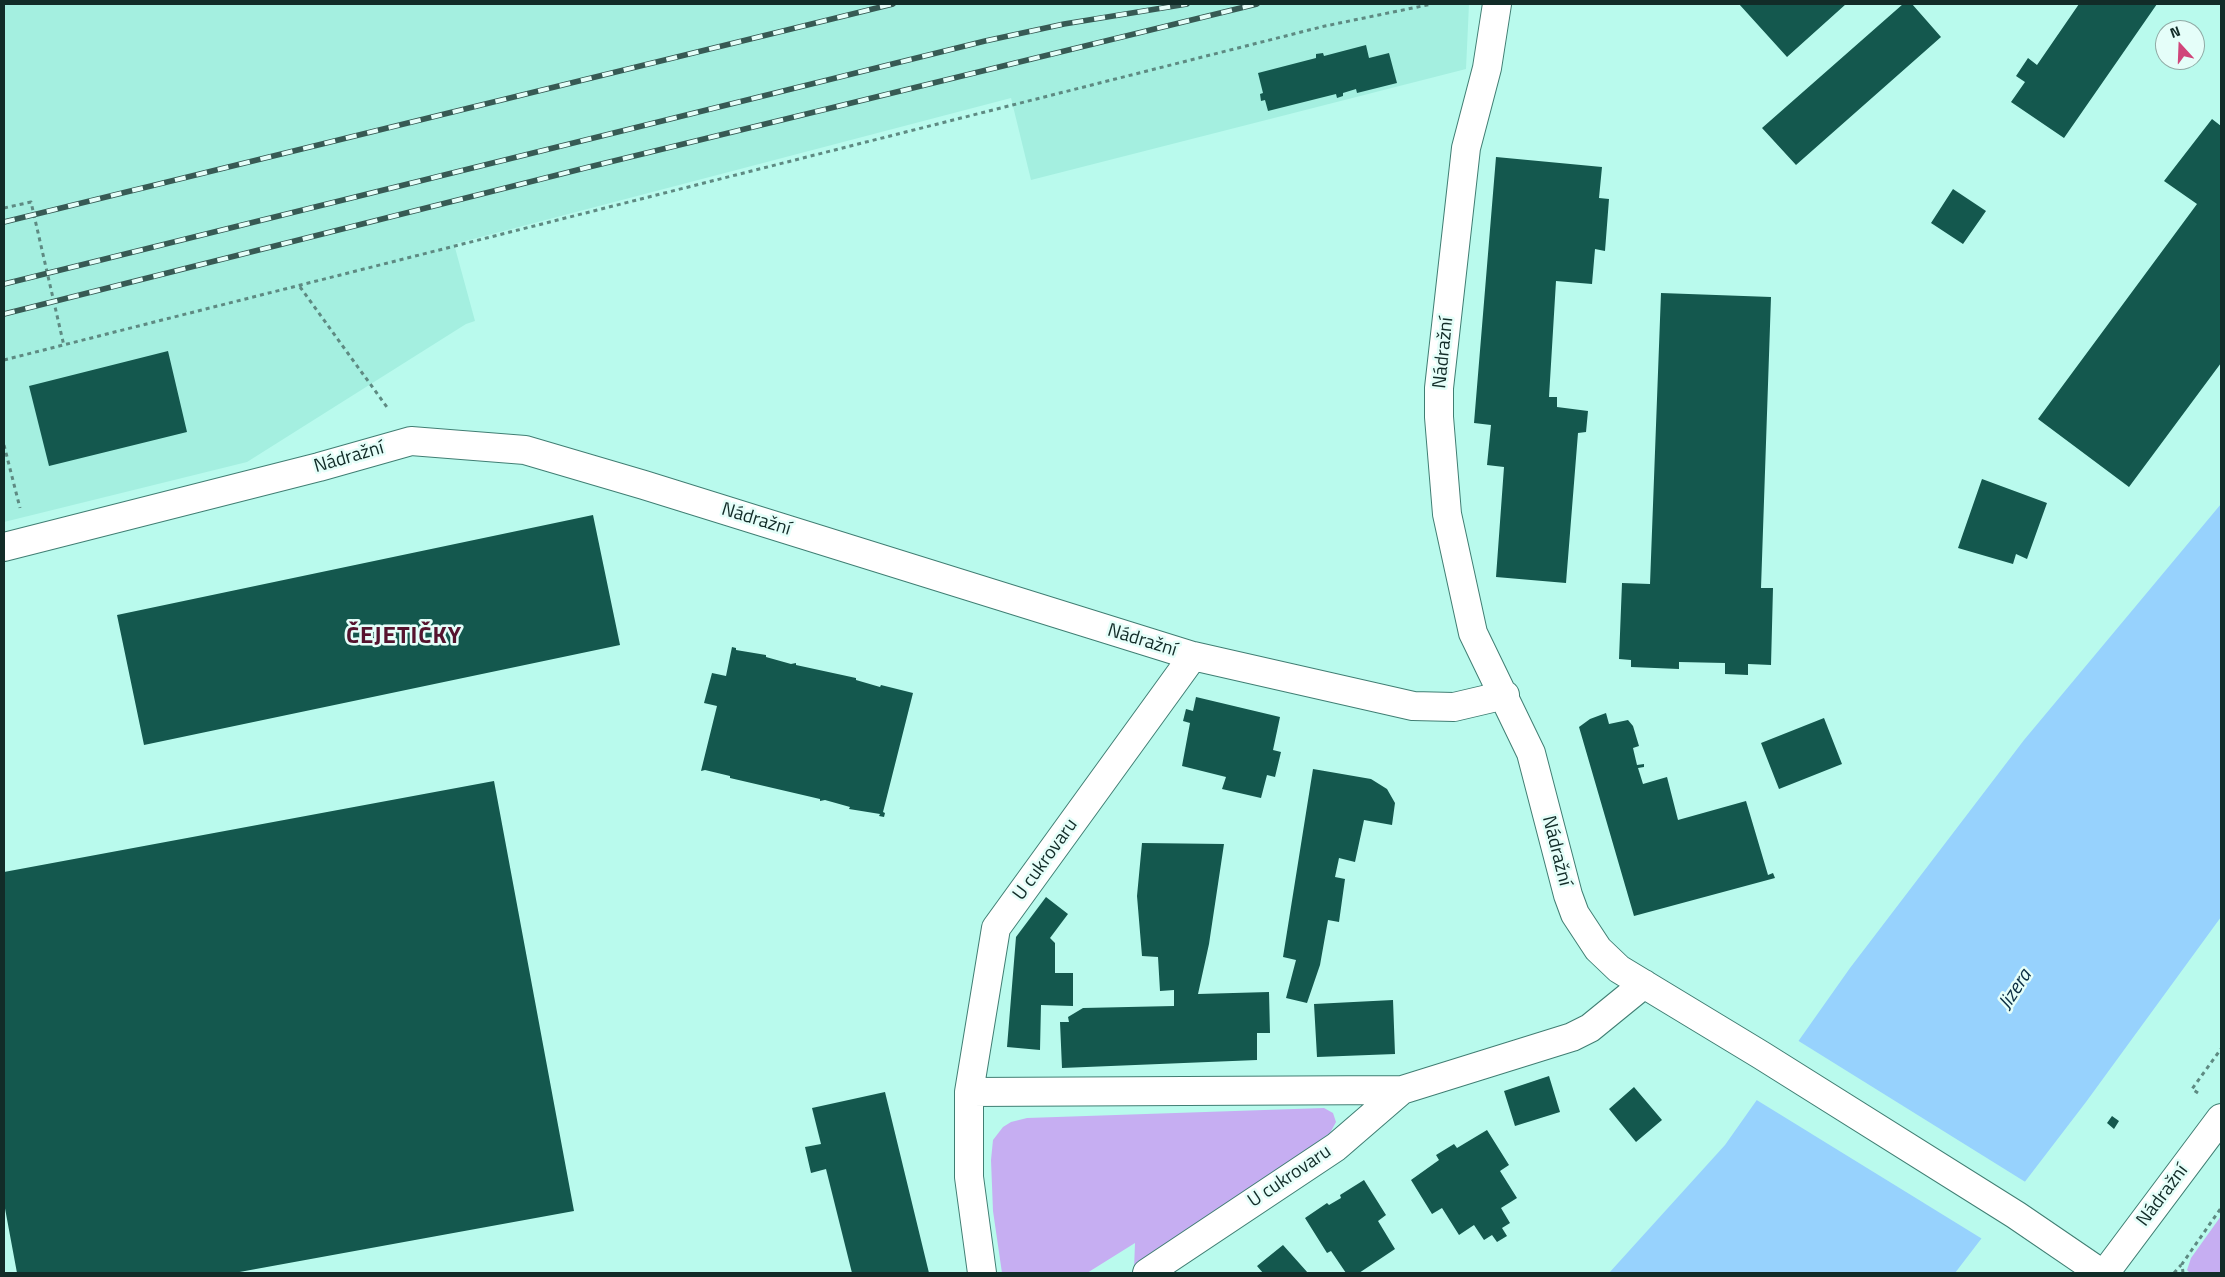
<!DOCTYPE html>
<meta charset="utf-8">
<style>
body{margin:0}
#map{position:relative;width:2225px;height:1277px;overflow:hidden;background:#b9faed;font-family:"Titillium Web",sans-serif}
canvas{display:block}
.frame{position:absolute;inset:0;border:5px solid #122c28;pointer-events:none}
.north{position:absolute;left:2155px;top:20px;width:50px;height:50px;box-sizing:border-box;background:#e5fef9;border:1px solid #91aaa5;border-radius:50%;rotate:340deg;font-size:14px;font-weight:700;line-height:20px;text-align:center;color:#122c28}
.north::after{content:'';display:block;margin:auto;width:18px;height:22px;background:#d0457a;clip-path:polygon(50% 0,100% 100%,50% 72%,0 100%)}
</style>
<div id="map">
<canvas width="2225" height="1277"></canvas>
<div class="frame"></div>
<div class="north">N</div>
</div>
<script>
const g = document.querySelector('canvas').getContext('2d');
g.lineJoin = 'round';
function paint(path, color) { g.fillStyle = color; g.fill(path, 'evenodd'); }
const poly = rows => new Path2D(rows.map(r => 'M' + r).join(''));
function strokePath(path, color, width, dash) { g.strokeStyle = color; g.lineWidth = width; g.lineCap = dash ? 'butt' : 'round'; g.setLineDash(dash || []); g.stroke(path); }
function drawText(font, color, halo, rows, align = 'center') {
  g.font = font + ' "Titillium Web",sans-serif'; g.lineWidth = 5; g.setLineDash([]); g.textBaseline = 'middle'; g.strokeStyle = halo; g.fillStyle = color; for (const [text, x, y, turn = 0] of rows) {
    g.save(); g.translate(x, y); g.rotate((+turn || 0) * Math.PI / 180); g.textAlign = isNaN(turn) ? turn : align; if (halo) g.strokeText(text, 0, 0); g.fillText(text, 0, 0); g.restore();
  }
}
paint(poly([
 [4,4,1469,4,1466,69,1031,180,1011,98,454,244,475,321,466,324,247,462,4,522]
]), '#a4efe0');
paint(poly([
 [1324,1108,1333,1113,1336,1122,1330,1133,1134,1270,1135,1243,1087,1273,1002,1273,993,1211,991,1160,993,1140,1003,1127,1011,1122,1027,1118],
 [2221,1216,2221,1273,2190,1273,2187,1270,2191,1258]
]), '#c6aef2');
paint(poly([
 [2221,504,2221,917,2086,1102,1955,1273,1609,1273,1725,1145,1850,968,2024,740]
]), '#97d2fd');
paint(poly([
 [1797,1040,2027,1183,1984,1240,1755,1099]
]), '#b9faed');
paint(poly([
 [1739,4,1846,4,1787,57],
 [1903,4,1912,4,1941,37,1796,165,1762,128],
 [2079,4,2157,4,2064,138,2011,102,2025,82,2016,76,2028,58,2037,65],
 [1366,45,1369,58,1389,53,1397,83,1357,93,1356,89,1343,93,1343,96,1337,98,1336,94,1268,111,1265,100,1261,101,1260,94,1263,93,1258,73,1316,58,1316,54,1323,53,1324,56],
 [2212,119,2221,126,2221,363,2129,487,2038,419,2197,204,2164,181],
 [1496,157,1602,167,1599,198,1609,199,1605,251,1595,249,1592,284,1556,281,1549,397,1557,397,1557,407,1588,411,1586,432,1578,433,1566,583,1496,577,1504,467,1487,465,1491,425,1474,423],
 [1953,189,1986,211,1963,244,1931,223],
 [1661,293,1771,297,1761,588,1773,588,1771,665,1748,664,1748,675,1725,674,1725,663,1679,662,1679,669,1631,667,1631,660,1619,659,1622,583,1650,584],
 [168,351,187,432,49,466,29,386],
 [1982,479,2047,503,2027,559,2016,554,2013,564,1958,548],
 [593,515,620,645,144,745,117,615],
 [732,647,736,648,736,650,766,655,766,657,791,664,796,663,796,665,856,678,856,680,880,687,881,685,913,693,883,812,885,813,884,817,879,816,880,814,849,809,850,807,825,800,820,801,820,799,730,778,730,776,705,770,701,771,717,706,704,703,712,673,726,676],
 [1196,697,1280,717,1273,750,1281,752,1275,777,1267,775,1261,798,1222,789,1226,777,1182,766,1190,723,1183,721,1186,709,1193,711],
 [1606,713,1609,724,1628,720,1633,726,1639,746,1633,748,1637,765,1644,764,1644,767,1638,768,1643,784,1667,777,1678,820,1746,801,1768,875,1773,873,1775,878,1634,916,1579,727,1590,719],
 [1824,718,1842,764,1779,789,1761,743],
 [1313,769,1371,779,1387,789,1395,803,1392,825,1364,820,1355,862,1339,858,1335,877,1345,879,1339,922,1328,920,1320,965,1307,1003,1286,998,1296,960,1283,957],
 [494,781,574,1211,234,1273,17,1273,4,1203,4,872],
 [1142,843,1224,844,1209,944,1198,994,1269,992,1270,1033,1257,1033,1257,1060,1062,1068,1060,1022,1069,1022,1068,1017,1083,1008,1174,1006,1174,990,1160,991,1158,957,1142,956,1137,896],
 [1046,897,1068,914,1050,938,1055,943,1055,973,1073,973,1073,1006,1041,1005,1040,1050,1007,1047,1016,937],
 [1393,1000,1395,1054,1317,1057,1314,1004],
 [1549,1076,1560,1112,1515,1126,1504,1091],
 [1634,1087,1662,1120,1636,1142,1609,1109],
 [885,1092,929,1273,852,1273,826,1169,811,1173,805,1147,821,1144,812,1108],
 [2112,1116,2119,1121,2114,1129,2107,1123],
 [1487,1130,1509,1165,1500,1171,1517,1198,1501,1208,1510,1223,1502,1228,1507,1236,1497,1242,1492,1235,1484,1240,1474,1225,1459,1235,1442,1208,1432,1214,1411,1180,1439,1160,1436,1155,1454,1144,1457,1148],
 [1364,1180,1386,1215,1378,1221,1395,1249,1359,1273,1346,1273,1331,1251,1327,1253,1305,1218,1327,1203,1329,1205,1341,1198,1340,1195],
 [1283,1245,1308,1273,1263,1273,1257,1266]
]), '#14584e');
const minor = poly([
 [1497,4,1487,68,1466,148,1439,388,1439,417,1447,514,1473,633,1531,753,1568,895,1575,914,1598,949,1619,969,1761,1055,2016,1215,2101,1273],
 [4,547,319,467,411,441,525,450,644,485,1193,656,1413,706,1454,707,1505,695],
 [969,1092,996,928,1193,656],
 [982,1273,969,1177,969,1092,1402,1090,1572,1037,1590,1028,1644,984],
 [1147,1273,1336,1147,1402,1090],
 [2105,1273,2221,1118]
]);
strokePath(minor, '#407e73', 30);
strokePath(poly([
 [4,208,31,202,64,346],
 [300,287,389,410],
 [4,360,1325,26,1432,4],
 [4,445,20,508],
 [2198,1093,2192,1089,2221,1049],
 [2174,1273,2181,1265],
 [2183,1273,2182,1264,2221,1208]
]), '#5e8a82', 3, [4, 4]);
strokePath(minor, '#fff', 28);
const rail = poly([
 [4,222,893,4],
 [4,284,985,41,1064,24,1187,4],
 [4,314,589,167,1257,4]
]);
strokePath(rail, '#375a54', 5.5);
strokePath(rail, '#e5fef9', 4, [11]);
drawText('19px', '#122c28', '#e5fef9', [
 ["Nádražní",1444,353,-84],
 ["Nádražní",349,458,-16],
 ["Nádražní",756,520,17],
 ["Nádražní",1142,641,17],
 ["Nádražní",1556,851,76],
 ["U cukrovaru",1046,860,-54],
 ["U cukrovaru",1290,1177,-34],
 ["Nádražní",2163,1196,-53]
]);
drawText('italic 20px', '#0b2d42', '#e5fef9', [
 ["Jizera",2016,990,-57]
]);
g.letterSpacing = '1px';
drawText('bold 24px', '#56132e', '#e5fef9', [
 ["ČEJETIČKY",404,637]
]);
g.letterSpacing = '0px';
</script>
